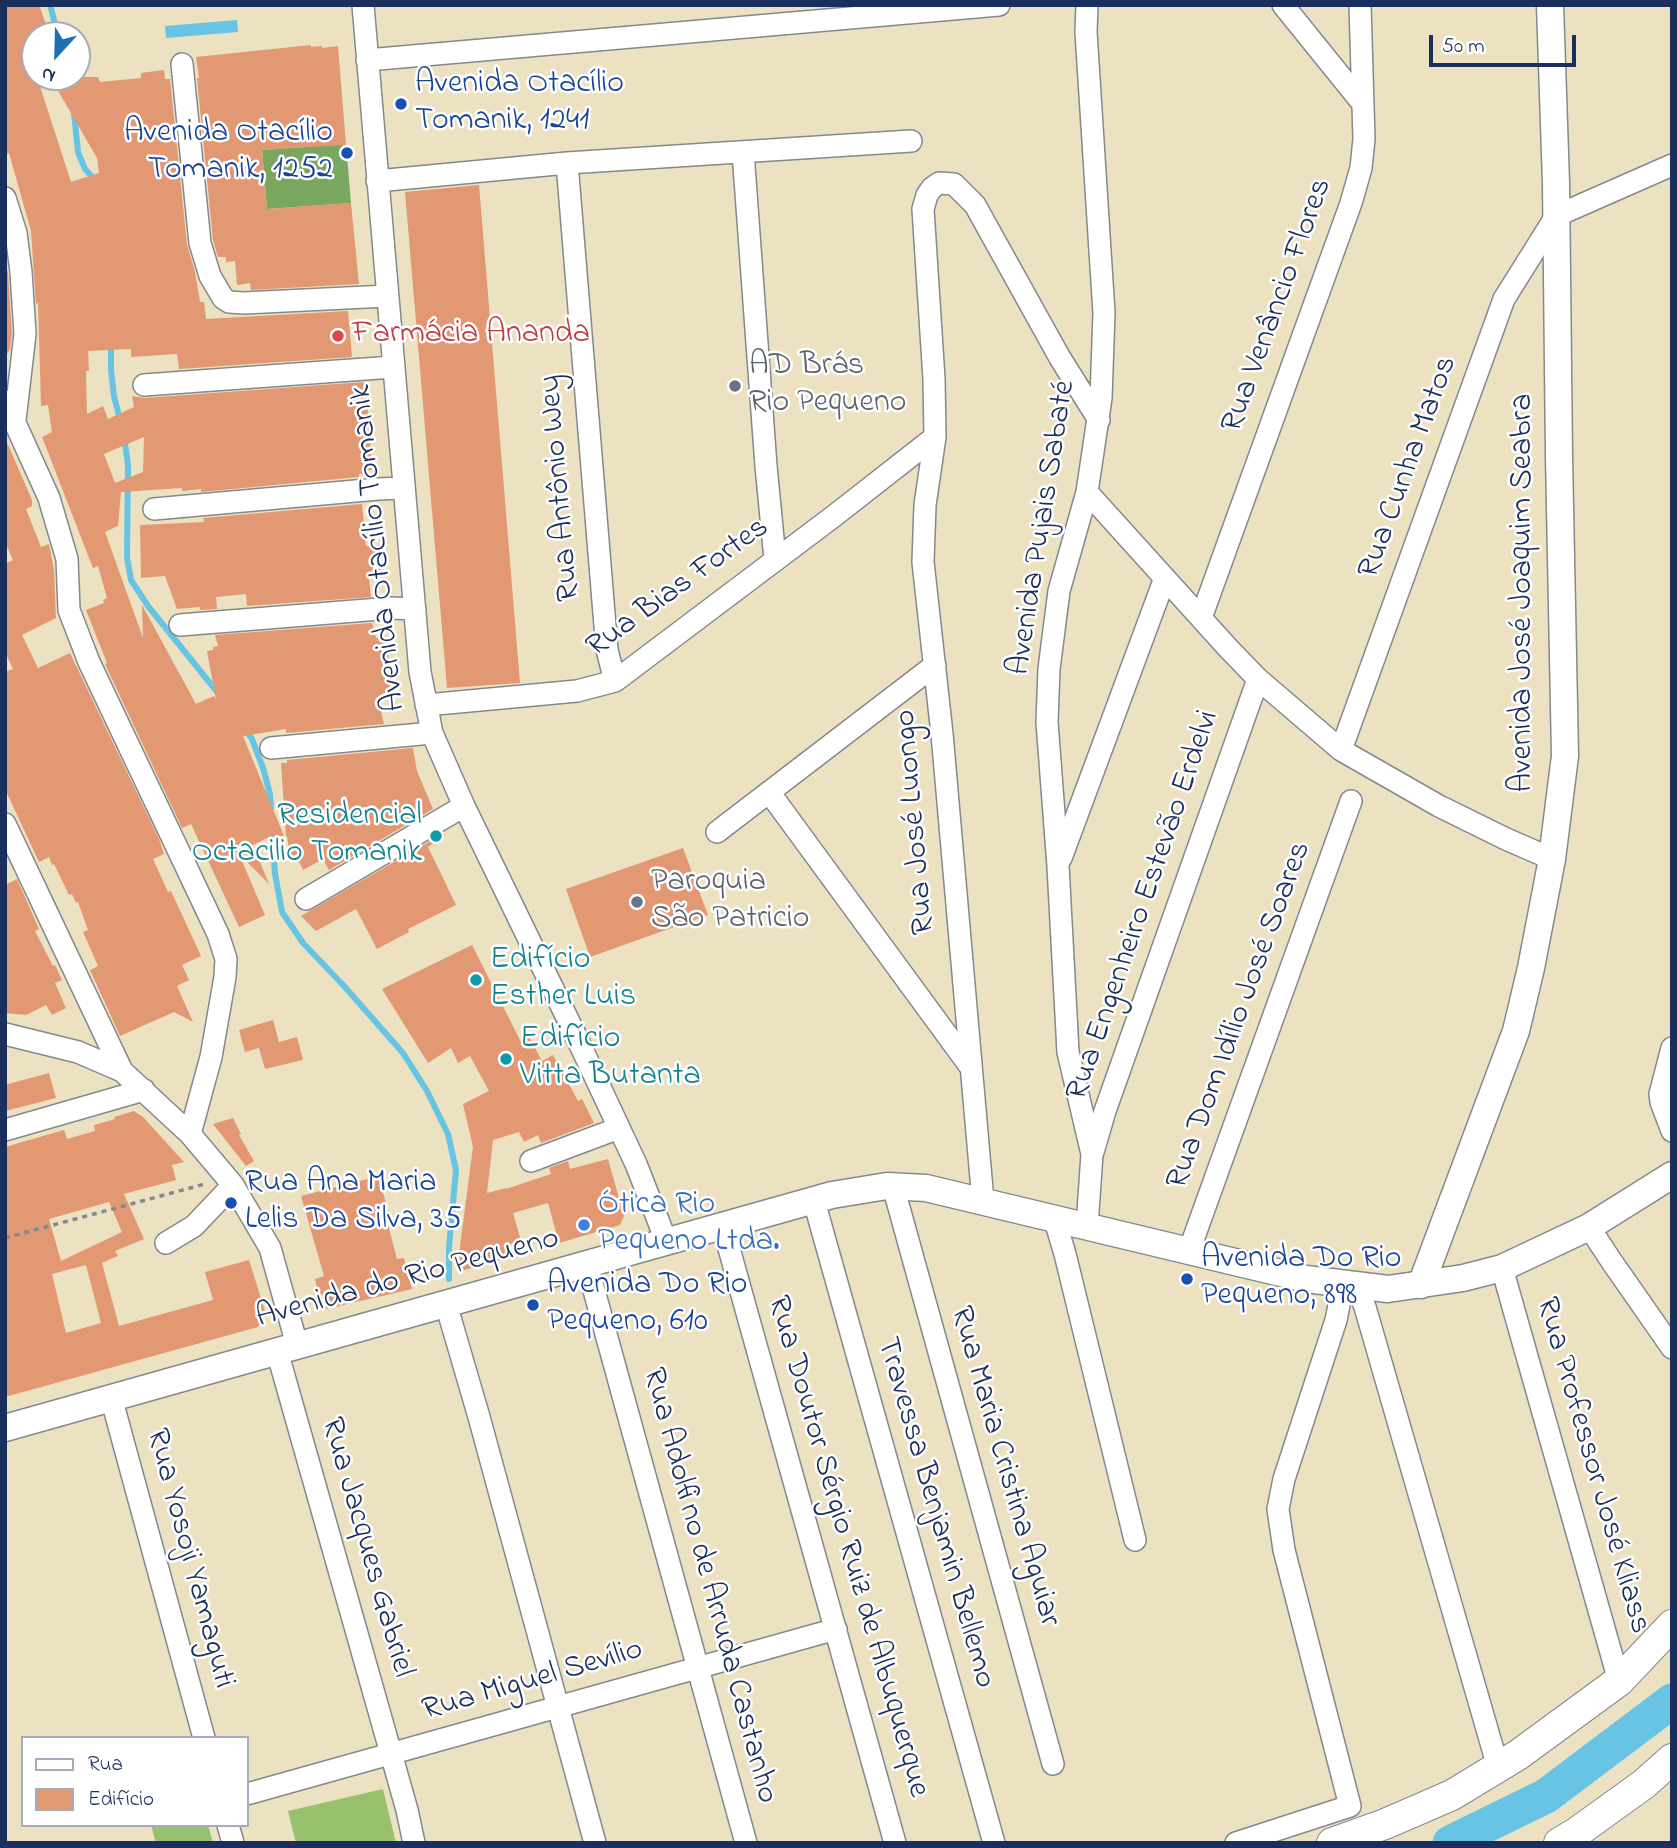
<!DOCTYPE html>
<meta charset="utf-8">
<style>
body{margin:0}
#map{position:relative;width:1677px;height:1848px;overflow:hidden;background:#ece1c0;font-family:"Indie Flower",sans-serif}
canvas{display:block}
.frame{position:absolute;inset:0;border:7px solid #1b2f5e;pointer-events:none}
.legend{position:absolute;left:21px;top:1736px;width:228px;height:91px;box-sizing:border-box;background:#fff;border:2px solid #a4acbf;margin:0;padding:9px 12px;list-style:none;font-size:21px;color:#1b2f5e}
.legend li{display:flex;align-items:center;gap:14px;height:35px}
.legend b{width:35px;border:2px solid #a4acbf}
.north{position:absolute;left:21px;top:21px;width:70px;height:70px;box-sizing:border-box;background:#fff;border:2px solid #a4acbf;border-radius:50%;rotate:202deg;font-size:19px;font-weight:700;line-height:28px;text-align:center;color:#1b2f5e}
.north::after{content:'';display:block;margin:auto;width:24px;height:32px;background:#1f6fb2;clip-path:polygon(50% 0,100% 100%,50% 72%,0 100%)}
.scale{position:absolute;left:1429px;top:35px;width:147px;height:32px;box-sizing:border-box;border:4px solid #1b2f5e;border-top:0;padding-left:9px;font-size:21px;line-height:24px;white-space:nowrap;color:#1b2f5e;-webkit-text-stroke:5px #fff;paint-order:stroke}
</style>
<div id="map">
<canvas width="1677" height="1848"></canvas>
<div class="frame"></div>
<ul class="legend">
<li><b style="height:9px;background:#fff"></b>Rua</li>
<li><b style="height:19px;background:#e29872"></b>Edifício</li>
</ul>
<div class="north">N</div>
<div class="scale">50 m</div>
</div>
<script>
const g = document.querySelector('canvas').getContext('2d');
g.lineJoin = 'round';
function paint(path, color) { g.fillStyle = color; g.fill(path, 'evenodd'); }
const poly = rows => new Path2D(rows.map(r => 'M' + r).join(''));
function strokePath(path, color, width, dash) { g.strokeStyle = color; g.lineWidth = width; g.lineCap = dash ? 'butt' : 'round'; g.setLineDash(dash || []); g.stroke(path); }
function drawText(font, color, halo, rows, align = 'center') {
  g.font = font + ' "Indie Flower",sans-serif'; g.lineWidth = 5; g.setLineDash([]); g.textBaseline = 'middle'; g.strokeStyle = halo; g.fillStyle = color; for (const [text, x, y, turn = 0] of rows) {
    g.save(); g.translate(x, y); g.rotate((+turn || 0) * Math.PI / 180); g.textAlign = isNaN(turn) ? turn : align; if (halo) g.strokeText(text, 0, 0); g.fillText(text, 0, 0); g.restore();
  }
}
paint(poly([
 [383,1789,396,1843,296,1843,288,1811],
 [151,1825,208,1825,213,1843,156,1843]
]), '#97c16d');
paint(poly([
 [346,144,351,203,267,209,262,150]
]), '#79a760');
paint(poly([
 [237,20,238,32,166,38,165,26]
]), '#67c4e5');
strokePath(poly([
 [50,5,58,35],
 [74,113,78,152,85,169,96,181],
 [111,344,111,370,114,396,120,420],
 [124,437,128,464,127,557,131,580,148,606,218,693],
 [246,730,252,739,263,768,270,794,271,808],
 [272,830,275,874,282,912,303,943,344,986,403,1053,427,1091,448,1134,456,1170,449,1247,449,1279]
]), '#67c4e5', 6);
strokePath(poly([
 [1450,1843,1546,1796,1672,1701]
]), '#67c4e5', 35);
paint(poly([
 [5,5,39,5,50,35,35,35,35,55,31,57,35,71,35,77,37,77,71,182,99,173,97,158,50,77,98,77,100,82,141,78,141,73,164,70,165,79,170,79,187,245,195,272,200,302,204,302,206,319,348,311,352,357,179,369,177,354,131,357,131,349,88,351,89,371,86,371,87,414,103,406,108,419,134,407,132,396,145,398,364,382,366,384,372,470,362,471,362,474,359,474,359,477,201,492,201,489,182,491,182,488,121,492,118,526,105,532,143,638,142,605,196,704,214,696,216,699,207,651,213,650,213,647,218,646,215,635,372,623,376,638,386,636,389,664,396,693,378,698,384,724,286,733,286,729,243,736,284,836,271,836,253,845,269,884,239,854,265,915,239,927,191,824,182,828,105,664,107,663,86,610,104,603,103,600,107,598,98,566,93,568,42,437,52,432,48,405,41,406,38,302,36,305,31,231,9,153,5,155],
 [144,437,143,472,115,483,104,454],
 [311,45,311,47,322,46,322,48,338,46,346,145,262,150,267,209,351,203,359,284,251,290,250,283,237,285,235,261,226,262,226,257,218,257,213,240,197,78,199,78,196,57],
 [479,185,520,683,447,688,405,192],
 [5,260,8,273,12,334,10,349,5,357],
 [5,438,32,500,32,506,26,509,41,547,49,544,54,570,56,618,22,635,38,668,70,653,159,839,164,854,153,859,168,892,171,891,201,956,182,965,189,980,177,986,193,1022,174,1012,120,1036,90,970,98,966,83,932,88,930,78,902,76,903,72,894,69,895,54,864,52,865,49,857,39,862,5,789,5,672,13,669,5,652,5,564,13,560,5,542],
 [362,504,366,546,379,545,381,577,369,578,371,597,247,606,246,594,216,597,217,609,200,610,200,607,177,609,165,576,141,578,140,525,204,522,203,518],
 [413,748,417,771,433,809,329,870,323,859,303,870,296,855,290,858,287,836,286,836,281,763,287,763,287,760],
 [444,833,445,835,428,847,456,905,408,929,409,932,377,949,356,909,316,931,301,916],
 [683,848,708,915,590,957,566,889],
 [17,879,39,929,35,931,53,966,55,965,62,980,55,983,66,1008,52,1015,46,1005,26,1015,5,1013,5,885],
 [472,945,520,1040,528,1035,542,1061,553,1055,578,1101,582,1099,594,1123,541,1143,538,1135,524,1142,519,1132,493,1140,487,1193,506,1188,506,1189,551,1174,549,1168,568,1161,570,1169,608,1159,624,1216,620,1225,559,1243,548,1203,513,1213,521,1241,504,1246,508,1258,461,1271,459,1254,473,1147,463,1104,489,1091,470,1056,458,1063,451,1048,428,1063,382,989],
 [273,1020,279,1042,297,1037,303,1060,265,1069,259,1048,245,1052,239,1030],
 [49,1073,56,1098,5,1111,5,1085],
 [134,1111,143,1117,184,1162,172,1165,176,1180,124,1194,144,1239,115,1251,118,1256,102,1263,119,1326,213,1300,205,1272,249,1260,266,1314,258,1327,5,1397,5,1147,64,1130,67,1139,95,1131,94,1125,115,1119,114,1117],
 [109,1202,122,1232,61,1261,49,1219],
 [86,1265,101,1323,66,1333,52,1274],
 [233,1118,241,1134,239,1135,254,1161,246,1166,213,1124],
 [379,1176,389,1216,386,1217,397,1259,404,1258,412,1289,322,1310,315,1279,324,1276,301,1196]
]), '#e29872');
const minor = poly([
 [363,5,420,672,432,733,464,806,575,1034,636,1164,667,1243],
 [1283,5,1363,104],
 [367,60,999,5],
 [182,64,200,243,210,276,223,298,229,302,244,303,387,296],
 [743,152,766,466,775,559],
 [567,163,607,650,615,681],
 [377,181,567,163,911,141],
 [5,198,16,233,21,272,25,334,15,420],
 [144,385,393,367],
 [5,401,49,498,67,559,69,610,89,662,218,934,226,959,225,977,211,1057,190,1134],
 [1087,492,1228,648,1258,679,1341,750,1439,806,1506,839,1552,859],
 [154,509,378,489,404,488],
 [1201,618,1351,203,1361,168,1364,139,1360,5],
 [180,625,392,608,415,609],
 [426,705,577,691,615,681,834,516,935,437],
 [271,748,432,733],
 [1341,750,1504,299,1556,216,1672,165],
 [769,792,969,1065],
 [5,824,122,1071],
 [717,832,935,665],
 [1061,858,1165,578],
 [306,899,464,806],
 [5,1034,78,1052,122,1071,190,1134,233,1185,270,1248,297,1345],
 [1672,1048,1660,1094,1661,1102,1672,1131],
 [5,1130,144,1090],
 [1093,1152,1105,1111,1258,679],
 [531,1161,619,1128],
 [893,1186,1053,1764],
 [814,1201,994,1843],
 [983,1201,942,734,923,562,925,505,935,437,934,379,923,209,927,195,932,188,939,183,954,184,975,205,1060,358,1099,420],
 [1054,1217,1065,1254,1135,1540],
 [1087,1226,1092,1154,1068,1052,1058,866,1047,722,1049,669,1059,591,1087,492,1101,398,1104,313,1086,32,1087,5],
 [723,1227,895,1843],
 [1589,1227,1612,1262,1672,1348],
 [166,1243,194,1226,233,1185],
 [1189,1251,1351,801],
 [587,1265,746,1843],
 [1502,1268,1619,1681],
 [1357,1286,1365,1307,1498,1767],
 [446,1304,479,1417,595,1843],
 [277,1351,407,1810,414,1843],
 [111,1397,204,1738],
 [247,1794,836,1629],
 [228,1825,233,1843],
 [1236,1843,1350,1806,1284,1550,1278,1509,1284,1479,1336,1320,1343,1285]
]);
const major = poly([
 [1421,1285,1516,1031,1531,968,1552,859,1565,756,1559,457,1556,183,1550,5],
 [5,1428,832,1195,887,1186,926,1188,1306,1279,1388,1289,1463,1278,1502,1268,1589,1227,1672,1175]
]);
const highway = poly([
 [1332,1843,1385,1824,1452,1795,1518,1755,1619,1681,1672,1625],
 [1559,1843,1576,1833,1644,1784,1672,1759]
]);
strokePath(minor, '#84888f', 24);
strokePath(major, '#84888f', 29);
strokePath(highway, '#84888f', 32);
strokePath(poly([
 [5,1238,205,1184]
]), '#84888f', 3.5, [5, 5]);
strokePath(minor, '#fff', 21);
strokePath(major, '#fff', 26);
strokePath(highway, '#fff', 30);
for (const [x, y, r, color] of [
 [401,104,7,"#1a4fb4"],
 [347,153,7,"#1a4fb4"],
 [338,336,7,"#e0444e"],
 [735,386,7,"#6b7280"],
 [436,836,7,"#0f9aa8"],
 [637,902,7,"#6b7280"],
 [476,980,7,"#0f9aa8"],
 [506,1059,7,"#0f9aa8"],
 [231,1203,7,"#1a4fb4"],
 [584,1225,7,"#3f7fe0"],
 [1187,1279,7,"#1a4fb4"],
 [533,1305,7,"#1a4fb4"]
]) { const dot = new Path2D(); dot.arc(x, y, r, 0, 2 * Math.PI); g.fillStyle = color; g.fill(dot); strokePath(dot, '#fff', 2.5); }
drawText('32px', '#164399', '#fff', [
 ["Avenida Otacílio",415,86],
 ["Tomanik, 1241",415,123],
 ["Avenida Otacílio",333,135,"right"],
 ["Tomanik, 1252",333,172,"right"],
 ["Rua Ana Maria",245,1185],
 ["Lelis Da Silva, 35",245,1222],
 ["Avenida Do Rio",1201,1261],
 ["Pequeno, 898",1201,1298],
 ["Avenida Do Rio",547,1287],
 ["Pequeno, 610",547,1324]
], 'left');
drawText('32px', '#1b2f5e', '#fff', [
 ["Rua Venâncio Flores",1279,306,-70],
 ["Rua Cunha Matos",1410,468,-70],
 ["Rua Antônio Wey",562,488,-95],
 ["Avenida Pujais Sabaté",1044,528,-81],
 ["Avenida Otacílio Tomanik",380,548,-96],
 ["Rua Bias Fortes",679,589,-36],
 ["Avenida José Joaquim Seabra",1525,593,-90],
 ["Rua José Luongo",917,822,-95],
 ["Rua Engenheiro Estevão Erdelvi",1145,906,-71],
 ["Rua Dom Idílio José Soares",1241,1016,-70],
 ["Avenida do Rio Pequeno",408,1280,-15],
 ["Rua Professor José Kliass",1591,1466,74],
 ["Rua Maria Cristina Aguiar",1003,1467,74],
 ["Travessa Benjamin Bellemo",934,1513,74],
 ["Rua Doutor Sérgio Ruiz de Albuquerque",846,1547,74],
 ["Rua Jacques Gabriel",365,1548,74],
 ["Rua Yosoji Yamaguti",188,1559,75],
 ["Rua Adolfino de Arruda Castanho",708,1586,75],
 ["Rua Miguel Sevílio",533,1682,-16]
]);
drawText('32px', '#be3a42', '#fff', [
 ["Farmácia Ananda",352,336]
], 'left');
drawText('32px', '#5b616d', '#fff', [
 ["AD Brás",749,368],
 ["Rio Pequeno",749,405],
 ["Paroquia",651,884],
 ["São Patricio",651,921]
], 'left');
drawText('32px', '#0d838f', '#fff', [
 ["Residencial",422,818,"right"],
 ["Octacilio Tomanik",422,855,"right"],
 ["Edifício",490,962],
 ["Esther Luis",490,999],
 ["Edifício",520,1041],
 ["Vitta Butanta",520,1078]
], 'left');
drawText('32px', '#366cbe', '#fff', [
 ["Ótica Rio",598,1207],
 ["Pequeno Ltda.",598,1244]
], 'left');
</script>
